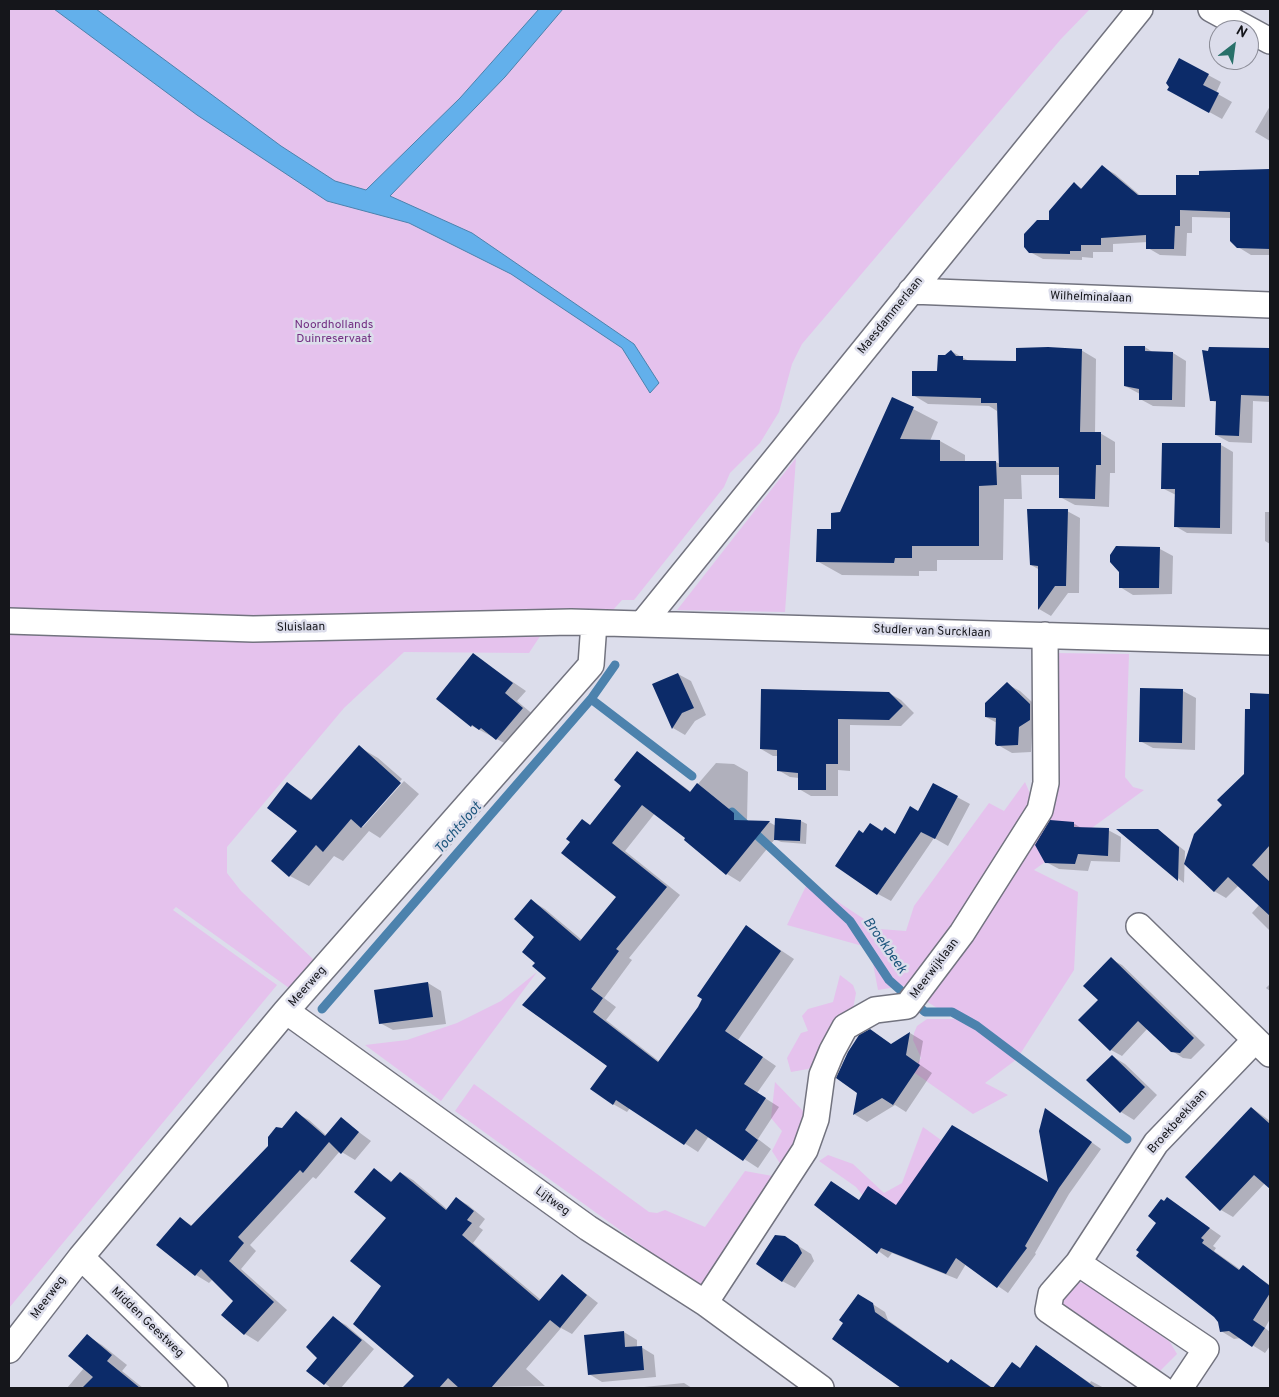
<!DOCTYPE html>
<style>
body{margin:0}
#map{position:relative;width:1279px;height:1397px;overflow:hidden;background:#dcddeb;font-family:Overpass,sans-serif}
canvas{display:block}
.frame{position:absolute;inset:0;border:10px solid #15161b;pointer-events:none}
.north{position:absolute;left:1209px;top:20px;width:50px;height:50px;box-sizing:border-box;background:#dcddeb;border:1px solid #8c8d98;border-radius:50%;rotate:30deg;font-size:14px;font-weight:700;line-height:20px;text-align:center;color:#15161b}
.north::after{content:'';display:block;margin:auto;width:18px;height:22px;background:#287069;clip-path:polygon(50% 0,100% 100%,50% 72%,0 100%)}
</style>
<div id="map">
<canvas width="1279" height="1397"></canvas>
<div class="frame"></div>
<div class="north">N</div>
</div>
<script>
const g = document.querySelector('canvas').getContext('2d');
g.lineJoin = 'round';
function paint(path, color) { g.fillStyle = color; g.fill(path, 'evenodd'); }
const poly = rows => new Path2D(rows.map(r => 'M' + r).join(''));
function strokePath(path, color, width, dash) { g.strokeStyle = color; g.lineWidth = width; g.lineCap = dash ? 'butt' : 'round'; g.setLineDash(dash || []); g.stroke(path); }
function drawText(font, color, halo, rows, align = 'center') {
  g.font = font + ' Overpass,sans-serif'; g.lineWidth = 5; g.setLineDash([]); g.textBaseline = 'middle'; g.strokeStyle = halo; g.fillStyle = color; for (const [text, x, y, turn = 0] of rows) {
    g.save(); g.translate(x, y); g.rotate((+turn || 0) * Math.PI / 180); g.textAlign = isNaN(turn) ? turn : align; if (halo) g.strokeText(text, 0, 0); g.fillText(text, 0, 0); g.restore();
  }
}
paint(poly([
 [9,9,1090,9,1061,39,802,344,792,364,779,412,760,443,730,473,724,487,634,600,622,600,613,610,558,609,529,653,404,652,344,708,227,847,227,873,241,891,314,960,289,988,176,907,173,910,277,985,9,1308],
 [796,458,785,612,677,610],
 [1054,653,1129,654,1125,777,1133,787,1144,790,1034,870,1078,892,1074,970,1017,1059,985,1083,1008,1095,973,1114,912,1071,921,1058,913,1040,914,1033,917,1026,927,1019,955,1019,921,998,1045,812],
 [1025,782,1035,805,915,984,878,990,870,948,787,925,808,882,879,929,906,931,914,906,989,803,1004,811],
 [537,972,441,1101,365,1045,407,1040,457,1023,501,1001],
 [840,975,853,985,856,993,853,1009,816,1063,808,1069,791,1072,787,1058,801,1033,808,1031,802,1016,808,1009,833,1002],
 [775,1082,805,1113,809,1126,781,1165,772,1151,782,1131,771,1118],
 [474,1084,649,1212,657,1213,665,1210,705,1227,745,1171,778,1177,699,1287,455,1111],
 [923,1127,941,1140,897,1220,864,1197,856,1187,819,1161,828,1155,853,1164,884,1193,902,1183],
 [1076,1282,1089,1284,1170,1342,1177,1354,1157,1374,1073,1314,1063,1305,1064,1292]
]), '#e5c2ed');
const water = poly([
 [54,9,96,9,281,146,335,181,366,190,460,98,539,9,563,9,505,77,390,196,472,233,634,344,659,383,650,393,622,348,511,274,409,223,327,201,197,115,54,9]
]);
paint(water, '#63b0eb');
strokePath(water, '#4c82ad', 1);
paint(poly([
 [1208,75,1221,82,1216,93,1232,102,1222,119,1182,97],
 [1270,106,1270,141,1255,132],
 [1103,167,1115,174,1142,197,1178,196,1200,176,1200,172,1270,170,1270,255,1251,255,1238,247,1231,218,1192,217,1192,233,1187,233,1186,256,1160,255,1148,248,1148,242,1113,244,1113,252,1093,252,1093,258,1082,257,1082,260,1043,259,1030,252,1074,184,1083,189],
 [1145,347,1154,353,1173,353,1186,361,1185,407,1153,406,1140,399,1140,394,1125,386],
 [1210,348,1270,349,1270,402,1253,401,1252,443,1229,442,1216,435,1217,403,1211,400],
 [1081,350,1096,359,1095,434,1100,433,1115,442,1115,473,1110,473,1109,507,1075,505,1060,497,1060,475,1021,475,1022,499,1004,499,1003,560,937,560,937,571,919,571,919,576,842,575,817,561,841,514,892,398,938,422,930,441,940,441,965,455,965,462,996,462,1000,464,997,411,989,406,928,404,913,395,938,373,945,357,951,351,969,361,1017,362],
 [1221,445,1233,452,1232,534,1187,533,1175,526,1176,495,1162,488],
 [1067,511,1080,518,1079,593,1068,593,1051,616,1039,609,1040,570,1031,565],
 [1265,512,1270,512,1270,544,1265,541],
 [1160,549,1173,556,1172,594,1133,595,1120,587,1120,571],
 [473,655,526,691,517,701,535,716,510,746,472,726,438,698],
 [678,674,691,681,706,715,695,721,685,735,673,728],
 [1007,684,1020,691,1043,712,1043,727,1032,734,1031,752,1012,753,998,745,997,723,986,717],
 [1183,691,1196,698,1195,750,1153,748,1140,741],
 [889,693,901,700,914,713,901,726,850,725,850,771,838,770,838,796,811,796,799,789,799,778,790,777,778,770,778,756,773,756,761,749],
 [1251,694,1270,695,1270,931,1252,913,1260,904,1239,885,1226,898,1214,891,1224,805,1246,775],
 [359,747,378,758,402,779,360,827,363,827,404,781,419,794,380,838,369,831,343,861,334,856,309,886,290,876,299,831,287,784,313,800],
 [638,752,691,792,716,763,734,764,748,772,747,822,769,822,776,826,801,821,807,824,806,844,781,842,775,839,740,882,727,874,687,838,655,813,625,851,680,895,629,958,632,960,604,998,616,1007,606,1020,660,1062,699,1008,746,927,794,959,738,1040,776,1066,757,1093,779,1107,758,1139,771,1149,758,1168,709,1136,698,1152,630,1108,627,1112,613,1104,609,1065,537,963,532,901,545,909,582,940,618,897,591,826,622,785],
 [957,797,970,804,948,846,934,838,891,901,878,894,864,834,871,824,883,831,896,835],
 [1073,823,1083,829,1108,830,1121,837,1120,862,1091,861,1088,871,1059,869,1046,862],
 [1119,830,1158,831,1165,835,1185,851,1184,883],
 [1111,959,1122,965,1205,1045,1191,1059,1183,1058,1172,1051,1148,1028,1122,1056,1111,1050,1099,1000],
 [428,983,441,991,446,1024,393,1030,380,1023],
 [1270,984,1270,991,1266,988],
 [870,1031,892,1045,910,1033,923,1041,919,1064,932,1073,906,1112,895,1105,867,1122,854,1114],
 [1112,1056,1125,1064,1157,1095,1134,1120,1121,1112,1088,1080],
 [1252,1108,1270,1121,1270,1187,1265,1183,1233,1217,1221,1210],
 [296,1113,309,1120,327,1136,341,1119,371,1141,355,1160,340,1151,316,1179,313,1177,250,1245,256,1251,241,1269,287,1310,258,1342,245,1334,223,1315,235,1301,213,1279,209,1283,196,1275,158,1245,180,1219,193,1226,269,1146],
 [1055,1116,1101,1149,1069,1194,1035,1253,1036,1254,1008,1293,966,1264,957,1279,892,1253,888,1258,815,1205,860,1201,897,1206,1050,1184],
 [374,1170,393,1182,401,1173,413,1180,448,1210,456,1198,468,1205,485,1219,479,1227,483,1230,473,1243,541,1300,562,1275,598,1303,572,1334,561,1328,526,1369,545,1386,409,1388,406,1386,416,1376,383,1286,388,1218],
 [1167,1198,1221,1236,1213,1246,1216,1248,1214,1251,1241,1270,1243,1267,1270,1285,1270,1319,1265,1328,1270,1332,1270,1346,1265,1353,1241,1338,1234,1339,1221,1331,1219,1321,1158,1222],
 [784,1237,811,1254,814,1261,795,1288,782,1281],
 [871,1303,885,1312,888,1320,949,1364,951,1360,993,1388,903,1388,833,1339],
 [333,1318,346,1325,374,1349,341,1388,331,1388,308,1371,319,1358],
 [624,1332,637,1340,637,1348,641,1347,654,1355,656,1377,602,1382,589,1374],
 [87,1336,102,1345,127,1365,122,1371,143,1388,67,1388,84,1368],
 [1037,1347,1090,1383,1091,1381,1104,1388,995,1388,1013,1364,1021,1369],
 [684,1383,692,1388,634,1388]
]), '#0003');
strokePath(poly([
 [591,699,692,776],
 [732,812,850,921,889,980,925,1012,952,1012,977,1026,1127,1139],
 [322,1009,591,699,615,665]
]), '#4c82ad', 9);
paint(poly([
 [1179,58,1209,74,1203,85,1219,93,1209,113,1167,90,1169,87,1166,83],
 [1102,165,1138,195,1176,195,1176,175,1199,175,1199,171,1270,169,1270,249,1237,248,1230,241,1230,212,1180,210,1180,226,1175,226,1174,249,1146,249,1146,235,1101,238,1101,245,1081,245,1081,251,1070,251,1070,254,1029,253,1024,247,1024,234,1037,220,1049,220,1049,211,1074,182,1081,189],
 [1124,346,1145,346,1145,351,1173,352,1172,400,1139,400,1139,389,1124,386],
 [1048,347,1082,349,1080,432,1101,432,1101,465,1096,465,1095,499,1059,498,1059,467,999,467,997,403,981,403,981,398,912,396,912,371,937,371,938,355,945,355,951,350,956,356,963,356,963,360,1016,361,1016,348],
 [1209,347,1270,348,1270,396,1241,395,1239,436,1215,435,1216,401,1210,401,1202,350,1208,351],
 [892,397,914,407,900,439,940,440,940,461,996,461,997,485,979,486,979,546,912,546,912,558,895,558,894,563,816,562,817,529,831,529,831,513,840,512],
 [1162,443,1221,443,1220,528,1174,527,1175,489,1161,489],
 [1027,509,1068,509,1066,586,1055,586,1038,610,1038,566,1030,565],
 [1116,546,1160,547,1159,588,1119,588,1119,572,1110,562,1110,555],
 [473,653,513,683,505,693,523,708,496,740,481,728,479,730,472,725,471,727,436,699],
 [678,673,694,708,682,713,672,729,652,684],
 [1007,682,1030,704,1030,720,1019,727,1018,745,997,746,995,744,996,718,985,717,985,703],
 [1140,688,1183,689,1182,743,1139,742],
 [761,689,889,692,903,706,889,720,838,719,838,764,826,764,826,790,798,790,798,773,777,771,777,750,760,749],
 [1250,693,1270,694,1270,845,1252,865,1270,882,1270,916,1228,877,1214,892,1184,864,1194,834,1222,805,1217,800,1244,774,1245,709,1250,709],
 [359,745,401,783,361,828,351,819,323,852,316,845,289,877,271,861,297,831,267,808,287,782,311,800],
 [637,751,690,792,697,783,734,813,734,820,770,821,726,875,684,840,685,838,642,805,612,843,667,887,616,949,619,951,591,989,603,998,593,1012,658,1062,698,1007,702,999,697,996,746,925,781,951,725,1031,763,1057,744,1084,766,1098,745,1130,758,1140,743,1161,696,1129,684,1145,616,1100,613,1105,590,1089,607,1066,522,1005,546,978,532,966,535,963,522,952,534,937,514,919,531,899,580,941,616,897,561,853,570,842,566,839,582,819,590,825,621,786,614,780],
 [933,783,958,796,935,839,921,832,877,895,835,866,859,830,863,833,870,823,882,831,885,827,895,834,910,806,918,811],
 [775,818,801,820,800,841,774,840],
 [1050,820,1074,822,1074,827,1109,828,1108,856,1078,854,1075,864,1045,863,1035,845],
 [1116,829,1158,829,1179,847,1178,881],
 [1111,957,1194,1038,1180,1053,1171,1052,1138,1021,1110,1051,1078,1020,1098,1000,1083,986],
 [428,982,433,1017,379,1024,374,990],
 [870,1029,891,1044,910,1032,906,1055,920,1065,893,1105,882,1098,853,1115,857,1093,836,1078,848,1052,859,1035],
 [1112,1055,1145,1087,1120,1113,1086,1080],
 [1251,1107,1270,1124,1270,1189,1254,1175,1220,1211,1185,1177],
 [1045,1108,1092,1142,1059,1188,1025,1246,1027,1248,997,1288,956,1258,946,1274,881,1248,877,1254,814,1205,831,1181,859,1200,868,1186,896,1205,952,1125,1048,1182,1039,1131],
 [296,1111,325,1136,341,1117,359,1132,341,1154,329,1142,303,1173,300,1170,238,1237,244,1243,229,1261,274,1302,244,1335,221,1315,233,1301,201,1269,195,1276,156,1245,180,1217,191,1226,268,1146,268,1137,276,1127,282,1128],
 [374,1168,391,1182,400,1172,446,1210,456,1197,474,1211,467,1220,472,1223,462,1235,539,1301,562,1274,587,1295,560,1328,550,1320,491,1388,459,1388,448,1378,439,1388,402,1388,414,1376,353,1324,381,1286,350,1261,386,1218,354,1192],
 [1167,1197,1210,1228,1201,1238,1204,1240,1202,1243,1239,1270,1243,1265,1270,1286,1270,1293,1253,1320,1265,1328,1252,1347,1229,1331,1220,1332,1218,1322,1214,1317,1136,1256,1139,1252,1136,1250,1156,1223,1148,1216,1161,1199,1164,1201],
 [775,1235,785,1236,798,1245,802,1253,782,1282,756,1264],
 [858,1294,873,1303,875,1312,948,1363,951,1359,992,1388,901,1388,874,1369,832,1339,843,1323,839,1320],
 [333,1316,362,1340,324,1385,306,1371,317,1358,306,1347],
 [624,1331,625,1347,642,1346,644,1370,588,1375,584,1335],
 [87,1334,112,1355,107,1361,140,1388,82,1388,93,1377,68,1356],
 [1036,1345,1096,1388,993,1388,1012,1362,1020,1368]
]), '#0c2b69');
const minor = poly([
 [1211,9,1270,41],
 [911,291,1270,305],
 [9,621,253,629,571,622,1270,642],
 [642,624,1140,9],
 [1139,926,1270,1054],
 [286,1011,588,1228,705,1303,821,1388],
 [81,1257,215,1388],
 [1078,1263,1206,1349,1180,1388],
 [705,1303,805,1150,816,1119,822,1075,832,1051,845,1027,875,1010,907,1006,962,933,1040,810,1046,783,1045,635],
 [9,1350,81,1257,286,1011,591,665,594,623],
 [1161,1388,1048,1310,1051,1294,1078,1263,1156,1143,1255,1040]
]);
strokePath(minor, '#72737f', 28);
strokePath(minor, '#fff', 25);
drawText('12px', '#15161b', '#dcddeb', [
 ["Wilhelminalaan",1091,298,2],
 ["Maesdammerlaan",891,316,-51],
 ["Sluislaan",301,628,-1],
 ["Studler van Surcklaan",932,632,2],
 ["Meerwijklaan",935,969,-53],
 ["Meerweg",308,987,-48],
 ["Broekbeeklaan",1178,1122,-48],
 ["Lijtweg",552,1202,36],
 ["Meerweg",49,1298,-53],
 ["Midden Geestweg",147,1323,44]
]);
drawText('12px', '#733083', '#dcddeb', [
 ["Noordhollands",334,326],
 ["Duinreservaat",334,340]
]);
drawText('italic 14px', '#1e577e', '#dcddeb', [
 ["Tochtsloot",459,829,-49],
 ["Broekbeek",884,946,55]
]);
</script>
